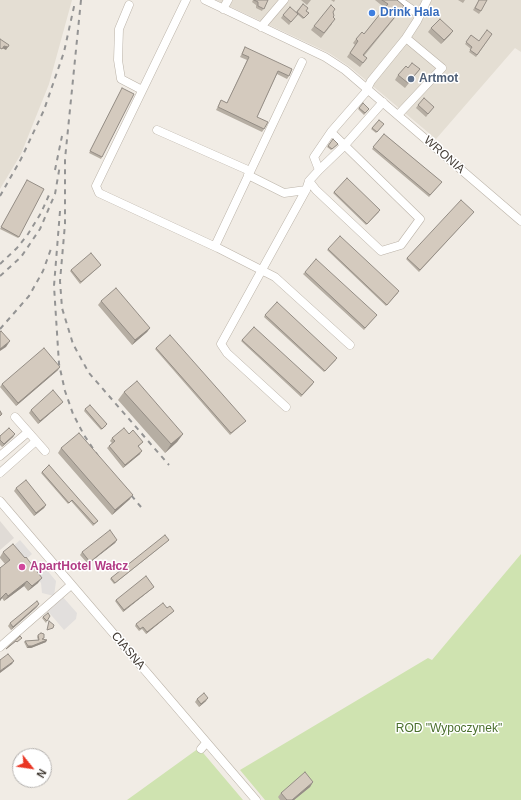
<!DOCTYPE html>
<meta charset="utf-8">
<style>
body{margin:0}
#map{position:relative;width:521px;height:800px;overflow:hidden;background:#f1ece5;font-family:Helvetica,sans-serif}
canvas{display:block}
.north{position:absolute;left:12px;top:748px;width:40px;height:40px;box-sizing:border-box;background:#fff;border:1px solid #b4b1ae;border-radius:50%;rotate:120deg;font-size:11px;font-weight:700;line-height:16px;text-align:center;color:#433c35}
.north::after{content:'';display:block;margin:auto;width:14px;height:18px;background:#e93523;clip-path:polygon(50% 0,100% 100%,50% 72%,0 100%)}
</style>
<div id="map">
<canvas width="521" height="800"></canvas>
<div class="north">N</div>
</div>
<script>
const g = document.querySelector('canvas').getContext('2d');
g.lineJoin = 'round';
function paint(path, color) { g.fillStyle = color; g.fill(path, 'evenodd'); }
const poly = rows => new Path2D(rows.map(r => 'M' + r).join(''));
function strokePath(path, color, width, dash) { g.strokeStyle = color; g.lineWidth = width; g.lineCap = dash ? 'butt' : 'round'; g.setLineDash(dash || []); g.stroke(path); }
function drawText(font, color, halo, rows, align = 'center') {
  g.font = font + ' Helvetica,sans-serif'; g.lineWidth = 3; g.setLineDash([]); g.textBaseline = 'middle'; g.strokeStyle = halo; g.fillStyle = color; for (const [text, x, y, turn = 0] of rows) {
    g.save(); g.translate(x, y); g.rotate((+turn || 0) * Math.PI / 180); g.textAlign = isNaN(turn) ? turn : align; if (halo) g.strokeText(text, 0, 0); g.fillText(text, 0, 0); g.restore();
  }
}
paint(poly([
 [0,0,72,0,49,84,21,154,0,189],
 [216,0,521,0,521,52,515,48,436,139,350,67,329,53]
]), '#e4ded3');
paint(poly([
 [0,521,14,538,0,550]
]), '#e0dbd6');
paint(poly([
 [521,554,521,800,265,800,240,770,428,658,432,660],
 [199,748,243,800,127,800]
]), '#cfe3b0');
paint(poly([
 [20,540,32,554,23,562,11,548],
 [46,569,56,581,54,596,42,593,41,583,36,577],
 [62,596,77,613,76,619,64,630,46,609]
]), '#e2dfdd');
const minor = poly([
 [186,0,96,186,99,193,218,248,275,277,350,345],
 [205,0,325,57,345,70,521,221],
 [398,0,420,15],
 [129,5,119,29,118,60,121,79,142,90],
 [223,9,228,0],
 [261,27,284,0],
 [398,115,442,68,406,38],
 [157,130,250,171],
 [319,170,344,146,383,102],
 [248,175,284,193,306,190],
 [309,181,316,190,381,251,401,245,420,219,331,132],
 [215,246,302,62],
 [286,407,227,353,221,344,306,190,309,181,319,170,314,157,331,132,365,93,371,81,406,38,417,21,427,0],
 [15,417,45,451],
 [0,456,28,432],
 [0,473,36,441],
 [0,501,256,800],
 [0,647,71,585],
 [201,749,206,743]
]);
strokePath(minor, '#bbb3a8', 9);
strokePath(minor, '#fff', 8);
strokePath(poly([
 [81,0,65,159,65,224,60,281,62,308,73,344,89,373,169,465],
 [55,170,62,136],
 [0,196,21,159,44,110,64,52,75,2],
 [60,211,54,286,59,364,65,391,73,414,84,435,100,459],
 [0,264,17,248,28,234,41,213,49,195],
 [0,276,21,257,40,229,55,194,60,165],
 [0,329,29,296,43,271,52,246],
 [125,488,141,507]
]), '#949494', 2, [5, 5]);
paint(poly([
 [253,0,268,0,262,11,256,8,256,5,252,2],
 [301,0,311,0,307,5],
 [331,0,335,0,334,2],
 [375,0,397,0,402,9,364,56,367,58,360,67,347,57,355,45,353,43,356,39,364,34,385,8],
 [458,0,465,0,463,3],
 [479,0,481,11,479,14,473,10],
 [303,4,306,11,309,13,303,19,297,14,289,25,281,18,283,15,296,12],
 [333,13,332,24,321,38,311,30,314,26],
 [431,28,453,31,441,44,428,32],
 [492,34,476,57,469,52,471,49,465,44,471,35,479,41],
 [245,47,289,76,287,79,277,74,257,117,264,129,262,132,216,110,221,100,227,103,247,60,240,57],
 [408,68,420,69,405,88,395,80,398,75],
 [121,90,102,157,101,159,89,153],
 [363,103,369,109,364,115,358,109],
 [418,105,432,109,426,117,416,108],
 [379,120,384,124,376,133,371,129],
 [384,134,442,182,429,197,372,149],
 [333,139,338,144,331,150,327,147],
 [26,182,19,237,18,238,0,229],
 [334,192,379,212,366,225,333,193],
 [473,213,419,272,406,259,407,258],
 [328,249,398,293,386,306,327,250],
 [101,265,80,284,70,271,71,270],
 [305,272,375,317,364,330,303,274],
 [101,301,150,328,147,332,132,345,98,305],
 [265,315,336,360,324,372,264,317],
 [242,340,313,384,301,397,241,341],
 [156,348,245,422,230,435,155,349],
 [58,370,16,406,0,387,2,384],
 [124,392,183,434,177,442,165,453,118,400],
 [63,402,61,404,38,424,29,413,31,410],
 [85,409,106,426,101,430,84,411],
 [15,434,13,437,2,447,0,445,0,436],
 [129,434,143,442,139,446,140,454,123,468,107,448,112,443,110,441,112,438],
 [61,448,130,499,112,515,58,453],
 [42,472,98,521,93,526,71,501,68,504,41,473],
 [16,488,46,505,44,508,34,516,14,491],
 [117,540,115,543,88,564,80,555,82,552],
 [169,540,114,584,110,579,111,578],
 [3,552,38,583,28,591,24,586,4,601,2,598,0,601,0,568,5,564,0,558,0,557],
 [154,587,123,612,115,601,116,600],
 [37,607,11,630,8,626,10,623],
 [167,608,174,611,146,634,142,629,139,631,135,626,136,624],
 [43,617,47,621,46,623,42,618],
 [38,635,46,642,31,648,27,648,24,642,25,641,38,640,37,637],
 [197,699,206,701,199,707,195,702],
 [313,782,310,787,294,800,280,800,278,797,281,793]
]), '#b6aea3');
paint(poly([
 [453,31,450,35,441,44,444,40],
 [4,46,8,47,6,50,2,48],
 [150,328,147,332,132,345,135,340],
 [10,341,6,347,0,351,0,349],
 [60,367,58,370,16,406,18,403],
 [63,402,61,404,38,424,40,421],
 [15,434,13,437,2,447,4,444],
 [183,434,177,442,165,453,171,444],
 [142,451,140,454,123,468,125,465],
 [133,495,130,499,112,515,115,510],
 [46,505,44,508,34,516,36,513],
 [117,540,115,543,88,564,90,562],
 [169,540,168,541,114,584,115,583],
 [42,578,38,583,28,591,32,586],
 [27,581,24,586,4,601,8,596],
 [154,587,153,588,123,612,124,610],
 [6,593,2,598,0,601,0,599],
 [39,604,37,607,11,630,13,627],
 [174,611,173,612,146,634,147,632],
 [47,640,46,642,31,648,27,648,28,646],
 [14,661,12,664,0,673,0,671],
 [208,698,206,701,199,707,201,704],
 [313,782,310,787,294,800,292,800]
]), '#948d85');
const building = poly([
 [254,0,268,0,264,9,258,6,258,2,254,0],
 [382,0,397,0,404,6,363,55,367,58,363,63,350,53,358,41,356,39,362,32,364,34,388,4,382,0],
 [479,0,487,0,481,11,475,8,479,0],
 [303,4,308,8,306,11,309,13,304,18,297,12,303,4],
 [331,5,335,9,333,12,334,16,333,17,335,19,324,33,314,26,331,5],
 [290,7,298,14,291,22,283,15,290,7],
 [440,19,453,31,444,40,431,28,440,19],
 [487,30,492,34,477,55,470,50,472,47,466,42,471,35,479,41,487,30],
 [0,39,9,45,8,47,4,46,2,49,0,48,0,39],
 [245,47,292,69,289,76,278,71,257,117,268,122,264,129,218,107,221,100,227,103,249,57,242,54,245,47],
 [412,63,420,69,408,83,398,75,406,66,408,68,412,63],
 [122,88,134,94,102,157,90,151,122,88],
 [424,98,434,107,428,114,418,105,424,98],
 [363,103,369,109,365,113,359,108,363,103],
 [379,120,384,124,377,132,372,128,379,120],
 [384,134,442,182,430,195,373,147,384,134],
 [333,139,338,144,332,149,328,146,333,139],
 [347,178,380,210,367,224,334,192,347,178],
 [27,180,44,189,19,237,1,227,27,180],
 [461,200,474,212,420,270,407,258,461,200],
 [340,236,399,291,387,305,328,249,340,236],
 [91,253,101,265,81,282,71,270,91,253],
 [316,259,377,315,365,328,305,272,316,259],
 [116,288,150,328,135,340,101,301,116,288],
 [277,302,337,358,325,371,265,315,277,302],
 [254,327,314,382,302,395,242,340,254,327],
 [1,331,10,341,0,349,0,332,1,331],
 [170,335,246,421,231,433,156,348,170,335],
 [44,348,60,367,18,403,2,384,44,348],
 [137,381,183,434,171,444,124,392,137,381],
 [53,390,63,402,40,421,31,410,53,390],
 [90,405,107,424,102,429,85,409,90,405],
 [0,411,2,414,0,416,0,411],
 [9,428,15,434,4,444,0,440,0,436,9,428],
 [124,428,129,434,133,430,143,442,138,446,142,451,125,465,109,446,115,441,112,438,124,428],
 [79,433,133,495,115,510,61,448,79,433],
 [49,465,98,521,94,524,72,500,69,503,42,472,49,465],
 [26,480,46,505,36,513,16,488,26,480],
 [110,530,117,540,90,562,82,552,110,530],
 [165,535,169,540,115,583,111,578,165,535],
 [13,544,25,558,26,557,42,578,32,586,27,581,8,596,6,593,0,599,0,568,10,560,3,552,13,544],
 [146,576,154,587,124,610,116,600,146,576],
 [37,601,39,604,13,627,10,623,37,601],
 [163,603,167,608,170,606,174,611,147,632,143,627,140,629,136,624,163,603],
 [48,613,50,616,47,621,43,617,48,613],
 [49,621,54,625,53,628,47,630,49,621],
 [41,633,44,634,44,638,42,639,47,640,32,646,28,646,25,641,39,640,38,635,41,633],
 [20,636,22,638,17,642,16,641,6,649,20,636],
 [8,654,14,661,0,671,0,660,8,654],
 [204,693,208,698,201,704,197,699,204,693],
 [305,772,313,782,292,800,287,800,281,793,305,772]
]);
paint(building, '#d4cabe');
strokePath(building, '#948d85', 1);
for (const [x, y, r, color] of [
 [372,13,4,"#3f7fe0"],
 [411,79,4,"#5c6f8a"],
 [22,567,4,"#d1479c"]
]) { const dot = new Path2D(); dot.arc(x, y, r, 0, 2 * Math.PI); g.fillStyle = color; g.fill(dot); strokePath(dot, '#fff', 1.5); }
drawText('bold 12px', '#366cbe', '#fff', [
 ["Drink Hala",380,13]
], 'left');
drawText('bold 12px', '#4e5e75', '#fff', [
 ["Artmot",419,79]
], 'left');
drawText('12px', '#433c35', '#fff', [
 ["WRONIA",444,155,41],
 ["CIASNA",128,651,50]
]);
drawText('bold 12px', '#b23c85', '#fff', [
 ["ApartHotel Wałcz",30,567]
], 'left');
drawText('12px', '#4a6f2d', '#fff', [
 ["ROD \"Wypoczynek\"",449,729]
]);
</script>
